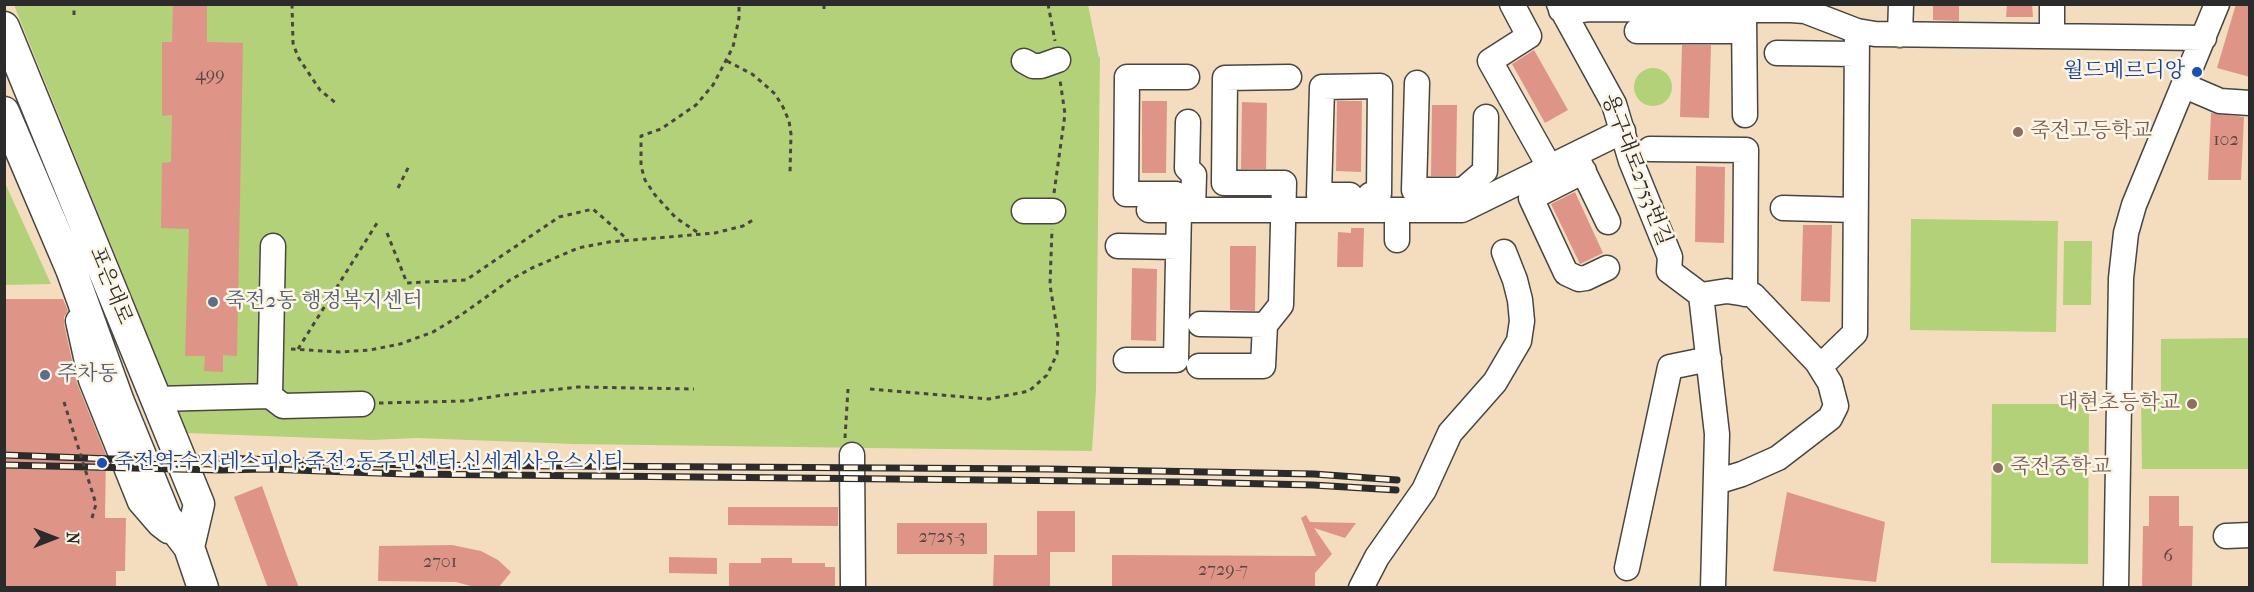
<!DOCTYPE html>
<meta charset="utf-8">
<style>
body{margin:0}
#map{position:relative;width:2254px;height:592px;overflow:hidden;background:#f4dcbe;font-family:"IM FELL French Canon",serif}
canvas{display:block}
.frame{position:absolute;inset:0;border:6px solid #2b2b2b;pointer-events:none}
.north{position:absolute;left:24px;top:508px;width:60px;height:60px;-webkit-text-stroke:4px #fcf5e5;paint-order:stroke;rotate:90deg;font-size:16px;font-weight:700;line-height:24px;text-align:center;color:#2b2b2b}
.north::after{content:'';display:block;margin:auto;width:21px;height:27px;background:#2b2b2b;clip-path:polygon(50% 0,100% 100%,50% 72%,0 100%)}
</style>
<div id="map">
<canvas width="2254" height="592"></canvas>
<div class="frame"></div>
<div class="north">N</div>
</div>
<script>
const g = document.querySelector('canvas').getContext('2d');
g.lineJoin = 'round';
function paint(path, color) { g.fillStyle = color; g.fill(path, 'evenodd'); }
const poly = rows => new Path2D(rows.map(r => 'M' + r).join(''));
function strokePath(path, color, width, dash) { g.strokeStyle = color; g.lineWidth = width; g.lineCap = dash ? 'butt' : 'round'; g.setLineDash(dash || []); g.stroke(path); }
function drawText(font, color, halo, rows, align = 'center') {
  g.font = font + ' "IM FELL French Canon","Noto Serif KR",serif'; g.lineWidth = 5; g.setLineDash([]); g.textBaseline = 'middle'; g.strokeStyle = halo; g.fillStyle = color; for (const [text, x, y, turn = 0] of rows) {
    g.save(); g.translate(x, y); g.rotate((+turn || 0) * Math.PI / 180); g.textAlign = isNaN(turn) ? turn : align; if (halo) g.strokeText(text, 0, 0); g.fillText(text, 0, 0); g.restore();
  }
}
paint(poly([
 [14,5,1088,5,1099,58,1100,56,1096,390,1092,451,574,444,417,438,371,440,187,433],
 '1634 87a19 19 0 1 1 38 0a19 19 0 1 1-38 0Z',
 [5,183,51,284,5,285],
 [1911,219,2058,221,2056,332,1910,330],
 [2064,241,2092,241,2091,305,2063,305],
 [2249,338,2249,469,2142,469,2141,398,2161,396,2161,339],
 [1992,404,2089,404,2088,564,1991,563]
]), '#b2d179');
paint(poly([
 [173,4,207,4,207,42,243,43,237,356,223,355,223,372,204,371,205,356,185,356,189,229,161,228,162,163,171,162,172,115,162,116,162,42,172,42],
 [1933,4,1959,4,1959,21,1933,20],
 [2007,4,2032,4,2033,17,2006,17],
 [2236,4,2250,4,2250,77,2217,68],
 [1682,45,1711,45,1709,118,1680,117],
 [1534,50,1568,110,1545,123,1512,64],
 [1142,101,1167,101,1166,173,1142,173],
 [1337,101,1362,101,1361,172,1336,171],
 [1242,102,1267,103,1266,169,1241,169],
 [1432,105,1457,105,1456,176,1431,176],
 [2211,113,2244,117,2241,180,2208,180],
 [1696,166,1725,167,1724,243,1695,242],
 [1575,192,1603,253,1580,264,1551,204],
 [1803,225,1832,225,1830,302,1801,301],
 [1351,228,1364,228,1363,267,1337,267,1338,232,1351,233],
 [1230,246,1256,246,1255,311,1230,310],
 [1132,268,1157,269,1156,341,1131,340],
 [4,299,63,299,68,311,64,317,64,324,77,383,106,455,105,518,126,518,125,571,116,571,116,588,4,588],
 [262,486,287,556,299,588,268,588,234,497],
 [1787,492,1885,522,1876,582,1773,571],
 [2149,496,2179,496,2179,526,2193,526,2192,588,2142,588,2143,526,2149,526],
 [728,507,838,507,838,526,728,525],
 [1037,511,1075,511,1075,552,1050,552,1050,588,993,588,994,555,1037,555],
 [1306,515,1310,522,1356,523,1345,538,1314,528,1332,554,1315,573,1315,588,1112,588,1112,555,1316,556,1301,518],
 [897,523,987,523,987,554,897,554],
 [452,545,481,551,498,560,511,572,498,588,478,588,456,582,378,581,379,546],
 [669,557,717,558,717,574,669,573],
 [761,558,792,558,792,563,825,563,825,567,835,567,835,588,734,588,734,586,729,586,729,563,761,563]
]), '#de9588');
const minor = poly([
 [1512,4,1529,36,1490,61,1549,166],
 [1559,4,1614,104,1631,161,1670,257,1669,271,1701,295,1717,434,1713,588],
 [1561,10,1565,13,1589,9,1791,10,1805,11,1857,31,1875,34,2204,38],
 [1744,15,1745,115],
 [1637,31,1744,31],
 [1900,35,1901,4],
 [2052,35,2052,4],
 [1777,53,1856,54],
 [1024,61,1033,66,1041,66,1058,60],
 [1417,83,1414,190,1463,190,1472,205],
 [2185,86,2220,101,2250,103],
 [1188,122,1187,168,1194,175,1193,210],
 [1650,149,1746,150,1745,294],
 [1577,158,1608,222],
 [1584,171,1531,198,1566,273,1579,279,1586,278,1607,268],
 [1463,190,1485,171,1486,117],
 [1176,194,1126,194,1127,77,1187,77],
 [1350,195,1319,195,1322,87,1380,86,1379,194,1370,195],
 [1783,208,1855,210],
 [1149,210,1462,210,1623,131],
 [1397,210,1397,240],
 [1024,211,1053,211],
 [1118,246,1178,247],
 [1701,295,1727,291,1753,295,1817,362,1830,383,1836,406,1830,418,1778,458,1742,474,1716,482],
 [78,321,91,380,140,502,159,524,168,531],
 [1200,324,1265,325],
 [1126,360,1176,360,1179,210],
 [1827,360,1855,333,1857,31],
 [1199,366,1263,366,1265,325,1281,305,1284,183,1224,183,1225,78,1289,77],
 [270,396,273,246],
 [156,399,270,396,283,406,362,404],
 [852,455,853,588],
 [2226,536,2250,535],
 [1627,568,1670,367,1709,359],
 [1361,588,1377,557,1424,490,1450,433,1495,382,1519,341,1522,321,1520,300,1515,280,1504,252],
 [2116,588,2121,278,2126,233,2134,205,2217,4]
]);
const major = poly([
 [4,27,199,504,189,547],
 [4,112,71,269,119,402,166,517,189,547,203,588]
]);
strokePath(minor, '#494641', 27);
strokePath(major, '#494641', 33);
strokePath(poly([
 [292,4,293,43,298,57,320,90,337,104],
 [1048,4,1055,41],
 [824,9,824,4],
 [74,15,74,4],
 [727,61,752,74,764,84,775,94,783,107,789,121,791,134,790,173],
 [398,188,409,166],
 [1054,193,1065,114,1060,80],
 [697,232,676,218,655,195,645,180,641,166,641,136,661,129,696,105,713,85,733,47,739,18,739,4],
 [387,233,407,283,466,280,559,217,593,209,627,239],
 [291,349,340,352,370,350,400,344,433,332,461,315,510,280,532,268,578,248,609,242,715,233,743,226,753,220],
 [298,349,377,223],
 [870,389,989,399,1029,391,1047,375,1057,354,1058,335,1050,285,1052,229],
 [379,403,465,401,504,395,578,387,694,389],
 [845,438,848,389]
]), '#494641', 3, [4.5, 4.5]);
strokePath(minor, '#fff', 24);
strokePath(major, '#fff', 30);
const rail = poly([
 [4,455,112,459,222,458,407,465,1047,469,1314,474,1397,480],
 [4,465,220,470,266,469,406,474,1183,482,1313,485,1396,490]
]);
strokePath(rail, '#2b2b2b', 7);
strokePath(rail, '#fcf5e5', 4.5, [14]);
strokePath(poly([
 [64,402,96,504,92,518]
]), '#494641', 3, [4.5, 4.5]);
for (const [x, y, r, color] of [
 [2197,72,6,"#1a4fb4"],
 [2018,132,6,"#8d6e63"],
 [213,302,6,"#5c6f8a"],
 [45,375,6,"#5c6f8a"],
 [2192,404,6,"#8d6e63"],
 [102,463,6,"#1a4fb4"],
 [1998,468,6,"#8d6e63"]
]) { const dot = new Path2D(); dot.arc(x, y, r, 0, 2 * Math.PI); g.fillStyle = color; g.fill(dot); strokePath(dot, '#fcf5e5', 2); }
drawText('18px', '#584642', null, [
 ["499",210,76],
 ["102",2226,141],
 ["2725-3",942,538],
 ["6",2168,557],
 ["2701",440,563],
 ["2729-7",1223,571]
]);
drawText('21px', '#164399', '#fcf5e5', [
 ["월드메르디앙",2185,72],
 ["죽전역.수지레스피아.죽전2동주민센터.신세계사우스시티",114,463,"left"]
], 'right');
drawText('21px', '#785e54', '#fcf5e5', [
 ["죽전고등학교",2030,132],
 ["대현초등학교",2180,404,"right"],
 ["죽전중학교",2010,468]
], 'left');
drawText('21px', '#2b2b2b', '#fcf5e5', [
 ["용구대로2753번길",1636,170,69],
 ["포은대로",110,286,68]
]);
drawText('21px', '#4e5e75', '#fcf5e5', [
 ["죽전2동 행정복지센터",225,302],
 ["주차동",57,375]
], 'left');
</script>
